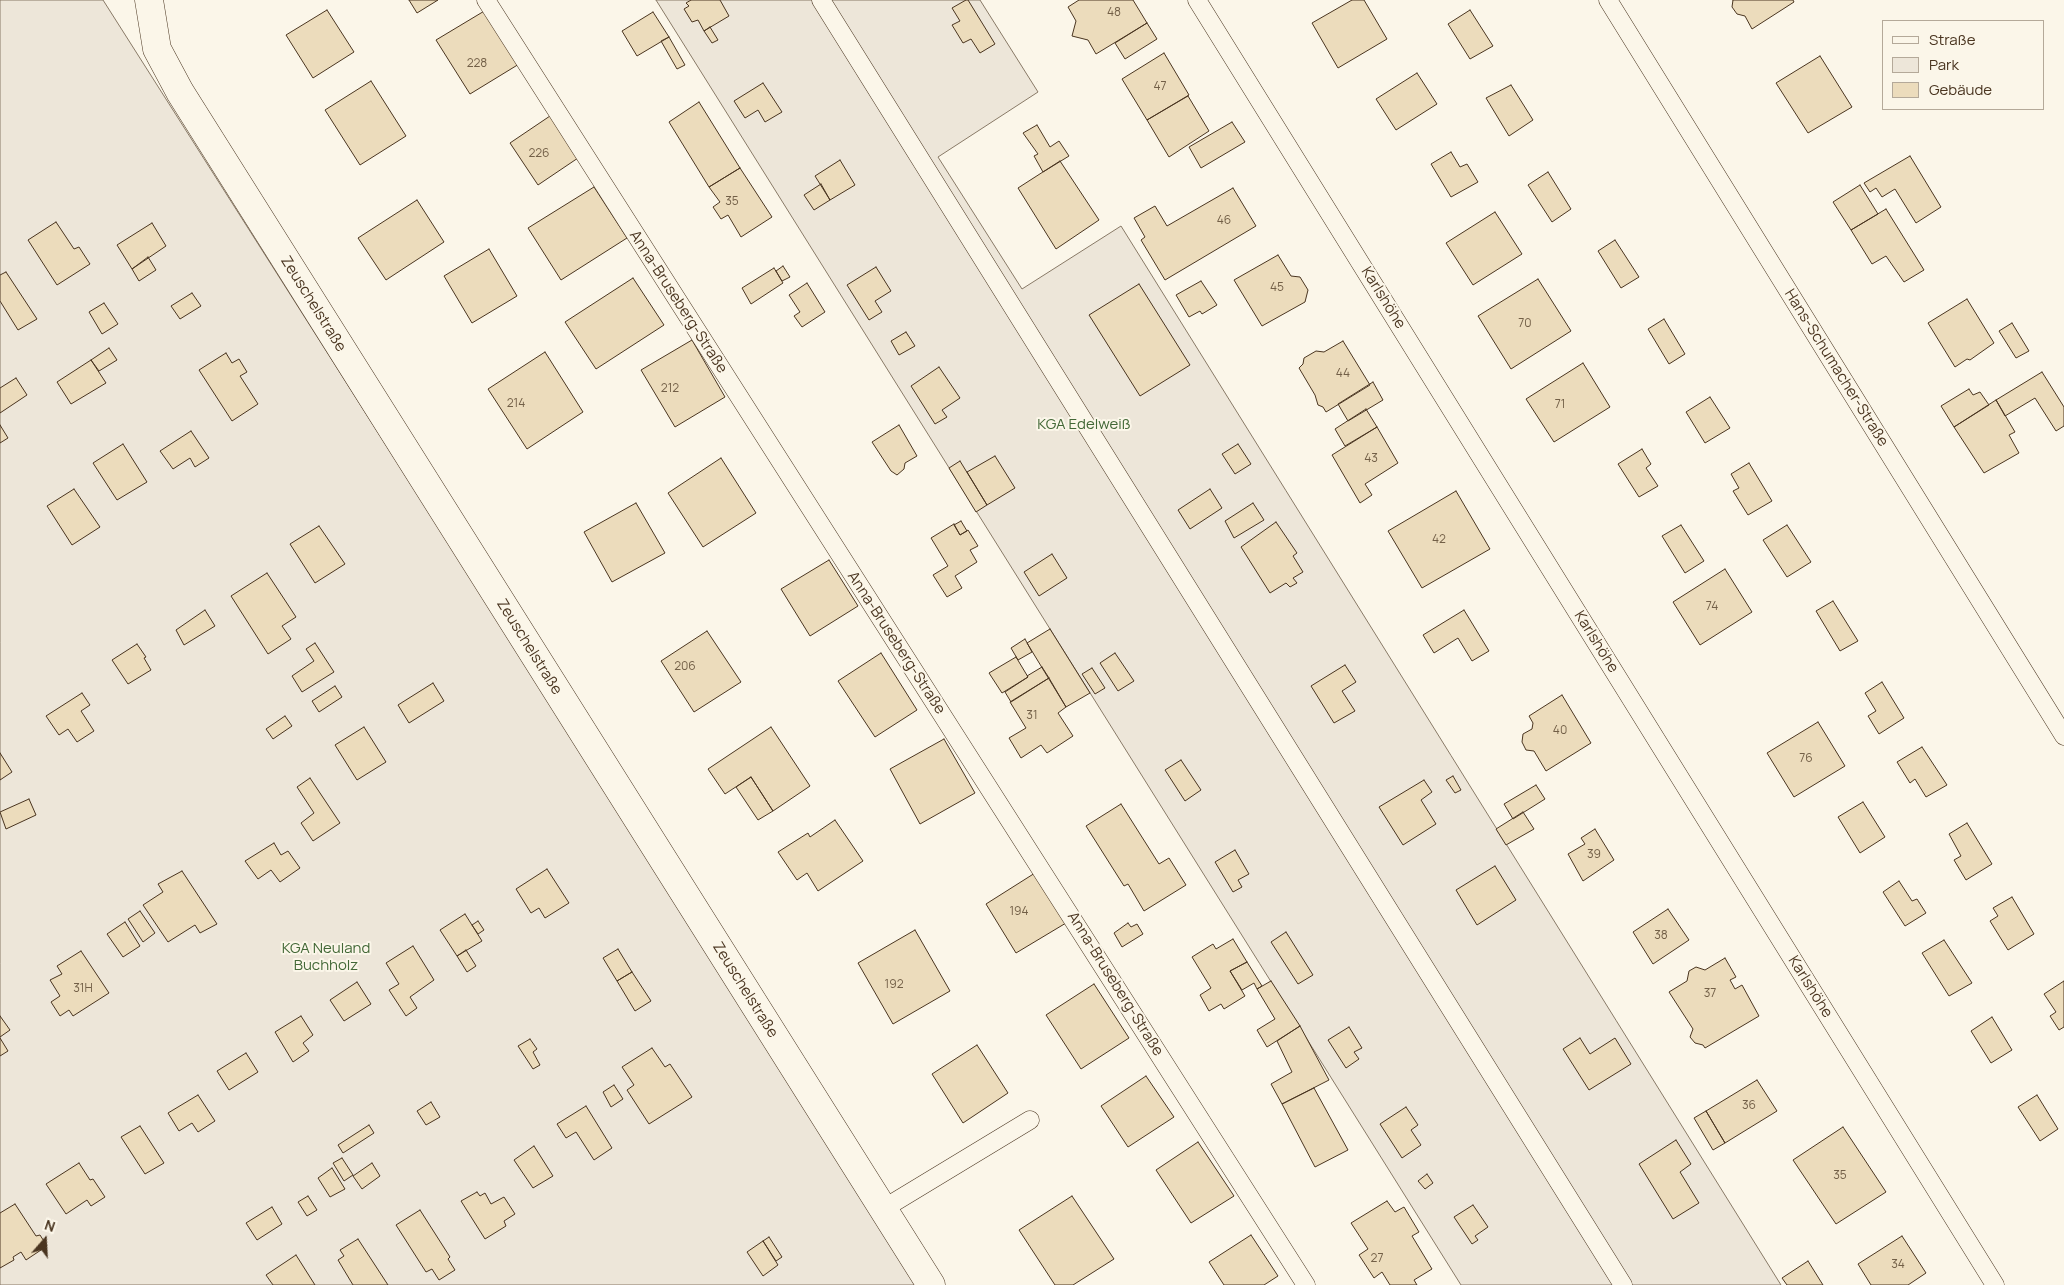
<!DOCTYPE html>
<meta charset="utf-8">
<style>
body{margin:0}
#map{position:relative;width:2064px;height:1285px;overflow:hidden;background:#fbf6e9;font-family:Manrope,sans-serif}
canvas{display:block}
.legend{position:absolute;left:1882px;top:20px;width:162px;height:90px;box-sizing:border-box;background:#fbf6e9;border:1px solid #b4a999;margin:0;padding:6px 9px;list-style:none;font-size:15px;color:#4a3520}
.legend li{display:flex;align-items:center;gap:10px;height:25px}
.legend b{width:25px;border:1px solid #b4a999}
.north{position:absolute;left:20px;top:1215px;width:50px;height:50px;-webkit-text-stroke:4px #fbf6e9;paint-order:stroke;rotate:19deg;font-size:14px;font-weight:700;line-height:20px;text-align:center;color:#4a3520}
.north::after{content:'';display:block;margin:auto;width:18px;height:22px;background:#4a3520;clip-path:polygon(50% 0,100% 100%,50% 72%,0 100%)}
</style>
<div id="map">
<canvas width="2064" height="1285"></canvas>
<ul class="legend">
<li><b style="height:6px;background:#fbf6e9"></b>Straße</li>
<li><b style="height:14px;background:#ede6d9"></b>Park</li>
<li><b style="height:14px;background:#ecdcbc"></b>Gebäude</li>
</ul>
<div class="north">N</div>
</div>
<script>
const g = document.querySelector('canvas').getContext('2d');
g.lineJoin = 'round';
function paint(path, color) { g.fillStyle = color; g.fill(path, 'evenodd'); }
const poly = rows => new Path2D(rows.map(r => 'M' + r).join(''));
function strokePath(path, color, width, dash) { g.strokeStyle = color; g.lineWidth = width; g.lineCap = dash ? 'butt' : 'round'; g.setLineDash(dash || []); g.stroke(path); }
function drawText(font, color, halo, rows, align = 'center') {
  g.font = font + ' Manrope,sans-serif'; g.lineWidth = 4; g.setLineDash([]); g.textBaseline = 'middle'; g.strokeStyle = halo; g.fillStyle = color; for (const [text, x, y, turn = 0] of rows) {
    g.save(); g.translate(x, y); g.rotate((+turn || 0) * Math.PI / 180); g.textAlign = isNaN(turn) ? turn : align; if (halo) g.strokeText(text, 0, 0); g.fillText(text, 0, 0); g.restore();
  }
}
const green = poly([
 [0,0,103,0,920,1285,0,1285,0,0],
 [656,0,980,0,1038,92,938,157,1022,289,1121,226,1781,1285,1461,1285,656,0]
]);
paint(green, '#ede6d9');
strokePath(green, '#887966', 1);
const building = poly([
 [409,0,438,0,417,13,409,0],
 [691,0,720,0,729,16,704,31,698,20,692,22,684,9,689,6,686,3,691,0],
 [966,0,968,0,995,44,980,53,971,39,963,43,952,25,960,21,952,8,966,0],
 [1079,0,1133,0,1147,23,1096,54,1088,40,1072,36,1076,21,1068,7,1079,0],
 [1352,0,1364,0,1387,39,1338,68,1312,23,1352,0],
 [1733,0,1793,0,1794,2,1752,29,1745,16,1737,14,1732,7,1733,0],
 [491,7,524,61,470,94,436,40,491,7],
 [327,10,354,52,313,78,286,35,327,10],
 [1470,10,1493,46,1470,59,1448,24,1470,10],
 [653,12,669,37,637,56,622,31,653,12],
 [1147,23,1157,39,1125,59,1115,43,1147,23],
 [710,27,718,40,712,43,704,31,710,27],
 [669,37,685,65,677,69,661,41,669,37],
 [1164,53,1189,95,1147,120,1122,79,1164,53],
 [1820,56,1852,107,1808,133,1776,83,1820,56],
 [1417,73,1437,104,1396,130,1376,99,1417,73],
 [371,81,406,136,360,165,325,110,371,81],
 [763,83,782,112,765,122,758,110,745,118,734,101,763,83],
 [1511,85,1533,120,1509,136,1486,98,1511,85],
 [1188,96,1209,131,1169,157,1147,120,1188,96],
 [699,102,740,168,709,187,669,122,699,102],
 [550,116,578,158,538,185,510,143,550,116],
 [1232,122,1245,142,1201,168,1189,147,1232,122],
 [1037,125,1050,147,1059,141,1069,156,1043,172,1034,156,1038,154,1023,133,1037,125],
 [1451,152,1460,167,1467,164,1478,182,1451,197,1431,164,1451,152],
 [1910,156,1941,207,1916,223,1895,189,1882,197,1876,188,1870,192,1864,183,1910,156],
 [840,160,855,185,830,200,815,176,840,160],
 [1060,161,1099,220,1056,249,1018,188,1060,161],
 [740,168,772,217,741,237,728,215,721,219,713,207,720,202,709,187,740,168],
 [1548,172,1571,209,1552,222,1528,185,1548,172],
 [821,184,830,200,814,210,804,195,821,184],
 [1860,185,1878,214,1851,230,1833,202,1860,185],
 [594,187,627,238,561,280,528,228,594,187],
 [1233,188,1256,226,1165,280,1141,240,1145,237,1134,218,1155,206,1167,226,1233,188],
 [417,200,444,242,386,280,358,238,417,200],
 [1886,209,1924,270,1904,282,1886,256,1872,264,1851,230,1886,209],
 [1495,212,1522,254,1473,285,1446,243,1495,212],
 [56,222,74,249,79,247,90,264,57,285,28,240,56,222],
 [152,223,166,246,132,269,117,245,152,223],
 [1615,240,1639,277,1621,288,1598,251,1615,240],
 [489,249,517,296,472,323,444,276,489,249],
 [1278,255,1291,276,1300,277,1308,290,1305,302,1262,326,1234,280,1278,255],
 [148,257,156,270,139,281,132,269,148,257],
 [783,266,790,277,782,281,776,271,783,266],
 [876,267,891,291,875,301,882,312,869,320,847,285,876,267],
 [774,268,783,283,751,304,742,288,774,268],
 [6,272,37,319,18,330,0,301,0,275,6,272],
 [633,278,664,325,596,369,565,322,633,278],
 [1538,279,1571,331,1511,369,1478,316,1538,279],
 [1201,281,1217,305,1202,314,1200,311,1189,317,1176,295,1201,281],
 [807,283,825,312,802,327,794,316,800,312,789,295,807,283],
 [1139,284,1190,365,1140,396,1089,315,1139,284],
 [192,293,201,306,180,319,171,306,192,293],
 [1967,299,1994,343,1970,360,1967,359,1955,367,1928,323,1967,299],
 [104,303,118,324,102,334,89,312,104,303],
 [1664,319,1685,354,1669,364,1648,329,1664,319],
 [2012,323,2029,351,2016,358,1999,331,2012,323],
 [906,332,915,346,899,355,891,341,906,332],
 [692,340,725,397,675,427,641,370,692,340],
 [1343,341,1370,385,1326,412,1323,407,1318,405,1315,395,1299,368,1303,364,1304,358,1316,351,1324,352,1343,341],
 [109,348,117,360,99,371,91,360,109,348],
 [545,352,583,412,527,449,488,389,545,352],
 [226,353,232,363,239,359,247,372,240,376,258,404,232,421,199,370,226,353],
 [91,360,106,383,71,404,57,382,91,360],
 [1583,363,1610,407,1554,442,1526,399,1583,363],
 [939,367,960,398,942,410,947,417,935,424,911,386,939,367],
 [2042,372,2064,407,2064,426,2056,431,2035,398,2005,416,1996,400,2042,372],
 [16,378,27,395,0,413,0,388,16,378],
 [1373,382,1383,400,1348,421,1338,404,1373,382],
 [1969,389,1973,395,1980,392,1989,405,1954,427,1941,406,1969,389],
 [1710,397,1730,428,1705,443,1686,412,1710,397],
 [1996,400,2015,432,2009,435,2019,453,1984,473,1954,427,1996,400],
 [1366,409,1377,427,1345,446,1335,429,1366,409],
 [0,425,8,438,0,443,0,425],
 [899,425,917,456,905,463,904,469,897,475,891,471,872,442,899,425],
 [1377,427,1398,463,1365,484,1372,495,1360,503,1332,455,1377,427],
 [191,431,209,458,195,467,190,458,173,469,160,451,191,431],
 [123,444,147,482,117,500,93,463,123,444],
 [1238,444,1251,464,1235,474,1222,454,1238,444],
 [1642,449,1651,464,1646,468,1658,486,1639,497,1618,464,1642,449],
 [995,456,1015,488,987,505,967,472,995,456],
 [721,458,756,513,703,547,668,493,721,458],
 [960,461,987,505,976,512,949,468,960,461],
 [1749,463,1772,501,1748,515,1733,491,1739,488,1731,474,1749,463],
 [74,489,100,527,72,545,47,506,74,489],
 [1210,489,1222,508,1190,529,1178,510,1210,489],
 [1456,491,1490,549,1422,588,1388,531,1456,491],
 [636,503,665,553,612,582,584,532,636,503],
 [1253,503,1264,520,1234,538,1225,521,1253,503],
 [961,521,967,531,960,535,954,525,961,521],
 [1276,522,1297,553,1293,556,1303,572,1293,578,1297,583,1290,587,1286,583,1270,593,1241,547,1276,522],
 [954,524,960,535,968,530,978,546,970,550,977,562,955,576,962,588,947,597,933,575,948,566,931,538,954,524],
 [1681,525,1704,561,1685,573,1662,536,1681,525],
 [1787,525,1811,562,1787,577,1763,540,1787,525],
 [319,526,345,564,315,583,290,544,319,526],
 [1052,554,1067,578,1039,596,1024,572,1052,554],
 [829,560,858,606,810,636,781,589,829,560],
 [1725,569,1752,612,1700,645,1673,602,1725,569],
 [267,573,296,617,282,626,291,639,268,654,231,596,267,573],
 [1833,601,1858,641,1840,651,1816,611,1833,601],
 [205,610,215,626,184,645,176,630,205,610],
 [1464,610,1489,651,1472,661,1458,638,1434,653,1423,635,1464,610],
 [1050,629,1090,693,1066,707,1027,643,1050,629],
 [707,631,741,682,694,712,661,661,707,631],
 [1025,639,1032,652,1018,660,1011,648,1025,639],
 [315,643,334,672,302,692,292,676,314,661,306,649,315,643],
 [137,644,146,657,144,658,151,670,128,684,112,660,137,644],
 [881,653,917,710,875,737,838,681,881,653],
 [1115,653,1134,681,1118,691,1100,663,1115,653],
 [1016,657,1028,677,1002,693,989,673,1016,657],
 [1345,665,1356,682,1342,691,1355,711,1334,723,1311,686,1345,665],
 [1042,667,1049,678,1011,702,1005,692,1028,677,1027,676,1042,667],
 [1092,668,1105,688,1095,694,1082,674,1092,668],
 [1049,678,1066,707,1058,713,1073,736,1047,753,1041,745,1021,758,1009,738,1026,728,1010,702,1049,678],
 [1882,682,1904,718,1879,734,1868,716,1876,711,1865,693,1882,682],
 [433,683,444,701,409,723,398,705,433,683],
 [335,686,342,697,319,712,312,701,335,686],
 [82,693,90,705,81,711,94,731,77,742,68,729,59,735,46,716,82,693],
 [1562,695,1591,743,1546,771,1534,751,1526,750,1522,742,1523,734,1532,729,1533,723,1529,716,1562,695],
 [285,716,292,726,273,739,266,729,285,716],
 [1818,722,1845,766,1794,797,1767,753,1818,722],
 [364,727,386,762,357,780,335,745,364,727],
 [771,727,810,786,773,811,751,777,725,794,708,769,771,727],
 [944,739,975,793,920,824,890,769,944,739],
 [1922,747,1947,785,1926,797,1915,779,1910,783,1897,762,1922,747],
 [0,753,12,772,0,780,0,753],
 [1181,760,1201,790,1185,801,1165,770,1181,760],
 [1453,776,1461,790,1455,793,1446,780,1453,776],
 [751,777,773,811,758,820,736,787,751,777],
 [310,778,340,823,313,841,301,823,314,813,297,787,310,778],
 [1424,780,1432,792,1421,800,1436,824,1403,845,1379,807,1424,780],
 [1536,785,1545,799,1513,819,1504,804,1536,785],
 [29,799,36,815,6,829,0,812,29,799],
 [1863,802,1885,837,1860,853,1838,817,1863,802],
 [1121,804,1159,864,1169,858,1186,885,1144,911,1128,884,1124,886,1086,826,1121,804],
 [1523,812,1534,829,1506,845,1496,829,1523,812],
 [835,820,863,861,818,891,807,873,797,880,778,852,808,833,810,837,835,820],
 [1967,823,1992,864,1966,880,1954,860,1961,856,1949,834,1967,823],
 [1595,829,1614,860,1583,881,1568,854,1585,844,1581,838,1595,829],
 [274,843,281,855,288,851,300,868,280,882,271,870,258,879,245,861,274,843],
 [1235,850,1249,874,1238,880,1242,887,1233,892,1215,862,1235,850],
 [1495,866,1516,900,1477,925,1456,890,1495,866],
 [547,869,569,903,545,918,539,908,531,913,516,889,547,869],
 [182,871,217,924,200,933,195,925,168,942,143,905,163,892,158,884,182,871],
 [1035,873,1066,923,1016,953,986,904,1035,873],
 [1899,881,1912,901,1917,899,1926,913,1905,926,1883,892,1899,881],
 [2012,897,2034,934,2008,950,1990,921,1998,916,1993,908,2012,897],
 [1668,909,1689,940,1653,964,1633,932,1668,909],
 [140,911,155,933,143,942,128,919,140,911],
 [465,914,482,941,457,956,440,930,465,914],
 [478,921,484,930,478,934,472,925,478,921],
 [125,922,140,946,123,957,107,934,125,922],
 [1128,923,1131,927,1137,924,1143,934,1122,947,1114,933,1128,923],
 [915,930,950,991,893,1024,858,963,915,930],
 [1286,932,1313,975,1298,984,1271,942,1286,932],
 [1233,939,1247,962,1230,971,1245,996,1224,1009,1221,1004,1209,1011,1200,995,1211,988,1192,957,1213,944,1216,949,1233,939],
 [1944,940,1972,983,1949,996,1922,953,1944,940],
 [413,946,434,980,410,997,417,1008,406,1016,389,990,399,984,386,963,413,946],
 [618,949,632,972,617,981,603,958,618,949],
 [466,950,476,966,467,972,457,956,466,950],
 [81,951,109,993,73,1016,69,1010,60,1016,51,1002,60,996,50,980,62,974,57,966,81,951],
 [1725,958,1736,977,1730,980,1735,989,1742,985,1759,1016,1705,1048,1703,1045,1695,1043,1690,1037,1693,1029,1669,992,1687,981,1689,971,1696,967,1705,970,1725,958],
 [1247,962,1262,986,1257,989,1254,983,1242,990,1230,971,1247,962],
 [632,972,651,1001,635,1011,617,981,632,972],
 [1271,981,1300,1026,1267,1047,1257,1030,1275,1019,1257,989,1271,981],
 [2064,981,2064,1027,2059,1030,2050,1016,2056,1012,2044,994,2064,981],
 [357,982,371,1004,344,1021,330,1000,357,982],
 [1094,984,1129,1038,1081,1069,1046,1015,1094,984],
 [0,1016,10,1030,0,1037,0,1016],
 [301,1016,313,1035,303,1043,309,1051,293,1062,275,1032,301,1016],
 [1992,1017,2012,1050,1991,1063,1971,1031,1992,1017],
 [1300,1026,1329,1080,1282,1104,1271,1084,1292,1072,1277,1041,1300,1026],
 [1349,1027,1362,1048,1354,1052,1359,1059,1346,1068,1328,1040,1349,1027],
 [0,1038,8,1051,0,1056,0,1038],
 [1580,1038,1590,1054,1615,1038,1631,1064,1589,1090,1563,1049,1580,1038],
 [530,1039,537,1049,533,1052,540,1065,533,1069,518,1046,530,1039],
 [977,1045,1008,1093,963,1123,932,1074,977,1045],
 [652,1048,665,1067,670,1064,692,1097,649,1124,627,1090,634,1085,622,1067,652,1048],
 [246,1053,258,1072,229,1090,217,1071,246,1053],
 [1146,1076,1174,1117,1128,1147,1101,1106,1146,1076],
 [1757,1080,1777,1111,1725,1143,1706,1111,1757,1080],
 [614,1085,623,1099,611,1107,603,1092,614,1085],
 [1314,1088,1348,1150,1315,1167,1282,1104,1314,1088],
 [198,1095,215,1121,198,1132,192,1123,179,1131,168,1113,198,1095],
 [2037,1095,2058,1129,2040,1141,2018,1107,2037,1095],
 [431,1102,440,1117,426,1125,417,1111,431,1102],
 [586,1106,612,1148,594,1160,576,1132,566,1138,557,1124,586,1106],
 [1406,1107,1418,1125,1411,1130,1421,1145,1402,1158,1380,1124,1406,1107],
 [1706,1111,1725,1143,1713,1150,1694,1118,1706,1111],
 [369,1125,374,1133,343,1153,338,1145,369,1125],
 [140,1126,164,1163,145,1174,121,1137,140,1126],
 [1843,1127,1886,1192,1836,1224,1793,1160,1843,1127],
 [1676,1140,1691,1164,1680,1172,1699,1203,1673,1219,1639,1164,1676,1140],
 [1198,1142,1234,1196,1191,1223,1156,1170,1198,1142],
 [534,1146,553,1176,533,1188,514,1160,534,1146],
 [342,1158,353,1175,344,1181,333,1163,342,1158],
 [79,1163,90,1180,93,1179,105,1197,91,1206,87,1200,66,1214,46,1184,79,1163],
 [372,1163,380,1176,362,1189,353,1176,372,1163],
 [332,1168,345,1189,330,1197,318,1178,332,1168],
 [1427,1174,1433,1183,1425,1189,1418,1181,1427,1174],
 [477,1192,480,1196,485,1193,491,1204,504,1197,515,1214,504,1221,506,1226,485,1239,461,1201,477,1192],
 [308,1196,317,1210,307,1216,298,1202,308,1196],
 [1072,1196,1114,1259,1073,1285,1055,1285,1019,1230,1072,1196],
 [1387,1201,1395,1212,1404,1207,1419,1232,1412,1236,1432,1269,1414,1280,1417,1285,1390,1285,1382,1272,1374,1278,1359,1255,1368,1249,1351,1223,1387,1201],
 [15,1204,36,1236,40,1235,47,1246,26,1260,21,1252,13,1257,14,1260,0,1268,0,1213,15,1204],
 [1473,1205,1488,1227,1475,1236,1478,1240,1472,1244,1454,1217,1473,1205],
 [272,1207,282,1224,257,1240,246,1223,272,1207],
 [420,1210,450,1257,448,1259,455,1270,439,1280,432,1269,426,1272,396,1225,420,1210],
 [1251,1235,1278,1276,1264,1285,1224,1285,1209,1262,1251,1235],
 [1902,1236,1926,1273,1908,1285,1871,1285,1858,1264,1902,1236],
 [769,1237,782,1257,776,1261,763,1241,769,1237],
 [358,1239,388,1285,353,1285,338,1260,344,1256,340,1250,358,1239],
 [763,1241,778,1265,763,1276,747,1252,763,1241],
 [296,1255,315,1285,273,1285,266,1275,296,1255],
 [1808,1261,1823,1285,1787,1285,1782,1278,1808,1261]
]);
paint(building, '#ecdcbc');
strokePath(building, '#4a3520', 1);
const service = poly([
 [486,0,1306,1285],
 [821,0,1623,1285],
 [1197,0,1995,1285],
 [1608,0,2064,736],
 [883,1209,1030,1120]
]);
const minor = poly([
 [149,0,157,49,180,92,931,1285]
]);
strokePath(service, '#4a3520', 19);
strokePath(minor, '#4a3520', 29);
strokePath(service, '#fbf6e9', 18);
strokePath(minor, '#fbf6e9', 28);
drawText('12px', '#725f47', null, [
 ["48",1114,13],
 ["228",477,64],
 ["47",1160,87],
 ["226",539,154],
 ["35",732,202],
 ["46",1224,221],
 ["45",1277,288],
 ["70",1525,324],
 ["44",1343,374],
 ["212",670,389],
 ["214",516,404],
 ["71",1560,405],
 ["43",1371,459],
 ["42",1439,540],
 ["74",1712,607],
 ["206",685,667],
 ["31",1032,716],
 ["40",1560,731],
 ["76",1806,759],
 ["39",1594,855],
 ["194",1019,912],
 ["38",1661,936],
 ["192",894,985],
 ["31H",83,989],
 ["37",1710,994],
 ["36",1749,1106],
 ["35",1840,1176],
 ["27",1377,1259],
 ["34",1898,1265]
]);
drawText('15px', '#4a3520', '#fbf6e9', [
 ["Karlshöhe",1383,298,58],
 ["Anna-Bruseberg-Straße",678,302,57],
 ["Zeuschelstraße",313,304,58],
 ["Hans-Schumacher-Straße",1836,368,58],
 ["Karlshöhe",1596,642,58],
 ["Anna-Bruseberg-Straße",896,643,57],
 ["Zeuschelstraße",529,647,58],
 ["Anna-Bruseberg-Straße",1115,984,58],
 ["Karlshöhe",1810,987,58],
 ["Zeuschelstraße",745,990,58]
]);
drawText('15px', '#436837', '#fbf6e9', [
 ["KGA Edelweiß",1084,425],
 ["KGA Neuland",326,949],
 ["Buchholz",326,966]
]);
</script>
